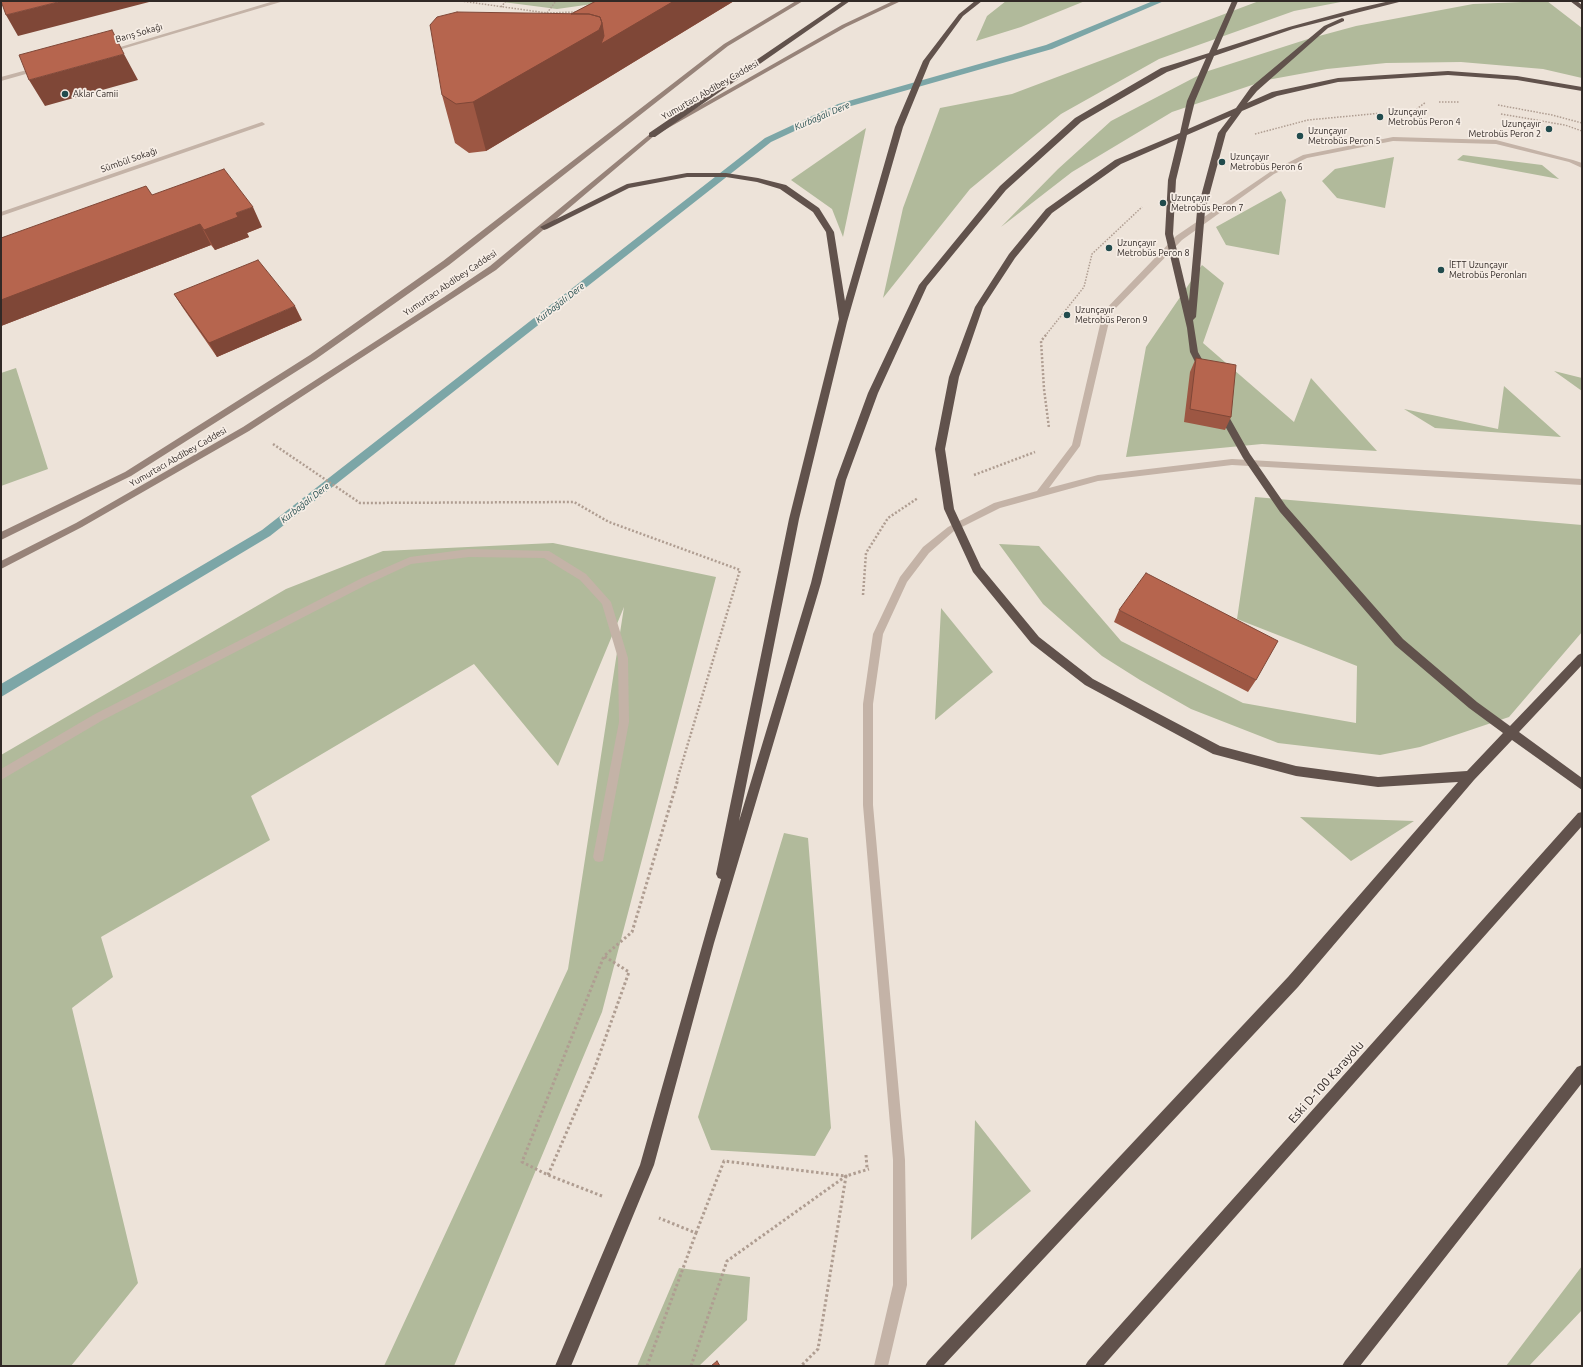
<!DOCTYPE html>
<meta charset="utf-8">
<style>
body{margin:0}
#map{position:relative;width:1583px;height:1367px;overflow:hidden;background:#ede3d9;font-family:Ubuntu,sans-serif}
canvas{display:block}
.frame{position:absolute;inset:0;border:2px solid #312926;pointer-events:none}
</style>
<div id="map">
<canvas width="1583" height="1367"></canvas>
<div class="frame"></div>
</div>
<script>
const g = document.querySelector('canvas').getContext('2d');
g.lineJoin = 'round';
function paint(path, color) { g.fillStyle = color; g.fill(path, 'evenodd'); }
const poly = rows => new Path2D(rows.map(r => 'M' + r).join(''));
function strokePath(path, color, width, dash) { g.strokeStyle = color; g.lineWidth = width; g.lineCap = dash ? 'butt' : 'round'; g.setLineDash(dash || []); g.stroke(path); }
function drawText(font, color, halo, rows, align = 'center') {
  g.font = font + ' Ubuntu,sans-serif'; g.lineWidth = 3.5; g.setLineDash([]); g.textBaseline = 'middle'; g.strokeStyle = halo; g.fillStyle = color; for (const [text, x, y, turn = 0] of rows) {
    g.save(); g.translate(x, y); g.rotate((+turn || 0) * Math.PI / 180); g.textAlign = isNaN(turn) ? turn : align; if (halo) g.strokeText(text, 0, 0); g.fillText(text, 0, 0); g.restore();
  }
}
paint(poly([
 [495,1,614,1,557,9],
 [1006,1,1085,1,1021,27,976,41,987,16],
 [1259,1,1346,1,1294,11,1159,59,1061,114,970,189,883,298,903,208,940,108,1012,94],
 [1547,1,1582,28,1582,78,1543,69,1461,62,1386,63,1327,69,1267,80,1172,112,1072,172,1001,227,1058,169,1111,121,1205,72,1308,39,1356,26,1473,4],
 [866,128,843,237,832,209,791,180],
 [1463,155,1542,165,1559,179,1457,160],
 [1394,157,1385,208,1337,198,1322,181,1335,169],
 [1281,191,1286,200,1279,255,1226,245,1216,227],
 [1202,265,1224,283,1203,343,1294,422,1311,378,1377,451,1262,444,1126,457,1146,347],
 [16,368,48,469,1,486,1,373],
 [1554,371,1582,378,1582,391],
 [1504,386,1561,437,1435,428,1404,409,1498,429],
 [1255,497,1582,525,1582,632,1509,717,1420,747,1380,755,1278,743,1191,709,1140,680,1102,656,1043,604,999,544,1039,546,1121,641,1243,703,1356,723,1357,666,1237,619],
 [553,543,716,577,602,1012,454,1366,384,1366,568,969,624,607,558,766,474,664,251,796,270,840,101,937,113,977,72,1008,138,1283,71,1366,1,1366,1,755,286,589,383,551],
 [941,608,993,672,935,720,941,609],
 [1300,817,1414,821,1351,861],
 [784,833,808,838,831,1128,815,1156,711,1150,698,1117],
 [975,1120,1031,1191,971,1240],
 [1582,1266,1582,1310,1529,1366,1506,1366],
 [679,1268,750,1277,747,1320,699,1366,637,1366]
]), '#b1ba9b');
paint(poly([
 [1153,1,1164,1,1052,49,844,108,771,142,270,536,1,697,1,684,262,530,765,138,838,104,1046,45,1153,1]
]), '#7ca6a7');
strokePath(poly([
 [461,1,547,13,576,12],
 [501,7,506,1],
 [547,13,556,1],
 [1439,102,1460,102],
 [1498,105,1552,115,1582,123],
 [1397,111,1416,111],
 [1414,111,1426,102],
 [1501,114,1565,125,1582,131],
 [1255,134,1308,120,1382,113],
 [1045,336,1084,287,1092,254,1142,207]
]), '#af9d91', 1.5, [1.5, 1.5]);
strokePath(poly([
 [1046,335,1041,341,1044,389,1049,428],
 [273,444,360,503,574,502,609,522,740,570,677,780],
 [974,475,1035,452],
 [863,595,866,553,888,518,918,498]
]), '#af9d91', 2.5, [2, 2]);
strokePath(poly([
 [866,1155,867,1168],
 [548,1175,595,1067,629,972,604,956,632,932,678,779],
 [602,1196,548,1175,522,1162,604,956],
 [696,1233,724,1161,846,1176,818,1349,801,1366],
 [647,1366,696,1233,659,1218],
 [691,1366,727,1261,846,1176,869,1169]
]), '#af9d91', 3, [2.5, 2.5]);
paint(poly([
 [1393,137,1496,140,1573,160,1582,163,1582,168,1569,162,1496,144,1393,141,1307,158,1274,174,1182,240,1111,313,1080,446,1049,488,1098,475,1232,459,1582,479,1582,485,1232,465,1098,481,1000,508,954,531,929,553,907,582,883,634,873,704,873,805,905,1160,907,1285,888,1366,874,1366,893,1285,893,1160,863,805,863,704,873,634,900,577,923,547,948,527,994,503,1037,491,1072,445,1103,312,1176,236,1270,172,1303,155,1393,137],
 [469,549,549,551,586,574,611,602,628,658,629,722,603,861,599,862,595,861,593,857,619,722,618,658,602,604,580,580,544,558,469,557,411,564,368,584,103,720,1,780,1,769,95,714,362,578,410,557,469,549]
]), '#c4b3a7');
paint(poly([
 [274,1,284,1,112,52,107,51,274,1],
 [38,67,41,69,40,70,1,81,1,77,38,67],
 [262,122,265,124,264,125,1,216,1,212,262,122]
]), '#c4b3a7');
paint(poly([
 [796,1,803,1,728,46,449,265,316,359,131,476,1,540,1,532,125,472,310,355,443,261,724,44,796,1],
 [893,1,901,1,846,27,654,136,496,270,249,431,82,527,1,569,1,561,76,523,243,427,444,297,490,266,650,134,842,25,893,1]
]), '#978379');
paint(poly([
 [843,1,850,1,655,137,649,137,649,133,843,1],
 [975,1,982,1,963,16,930,61,903,127,847,322,799,519,739,821,811,583,836,480,868,393,919,285,1000,186,1075,118,1161,68,1209,53,1232,1,1238,1,1217,50,1289,27,1359,8,1390,1,1403,1,1293,29,1214,56,1195,101,1188,129,1236,108,1251,87,1324,26,1342,18,1344,19,1344,21,1328,28,1257,91,1247,103,1272,92,1338,78,1448,71,1517,76,1582,87,1582,91,1517,80,1448,75,1338,82,1277,96,1242,111,1226,133,1205,211,1196,317,1193,320,1198,352,1208,370,1203,373,1200,372,1190,352,1187,328,1165,234,1168,180,1178,139,1121,164,1052,213,1015,258,983,307,959,377,945,449,954,509,981,567,1039,637,1093,679,1220,746,1296,766,1378,777,1467,771,1503,733,1469,708,1395,645,1280,512,1243,458,1216,410,1218,408,1224,408,1250,454,1286,506,1403,639,1477,702,1510,726,1578,655,1582,653,1582,665,1519,732,1582,778,1582,790,1512,740,1474,780,1298,987,943,1366,925,1366,928,1361,1288,977,1458,782,1378,787,1296,776,1213,754,1085,685,1031,643,973,572,944,509,935,449,949,377,975,307,1009,254,1046,209,1115,160,1180,133,1187,101,1206,58,1167,72,1081,122,1006,190,927,286,878,393,846,480,821,583,714,943,654,1165,571,1366,555,1366,640,1165,721,879,718,878,716,874,789,519,839,319,826,232,813,212,780,189,757,182,726,177,687,177,629,188,547,229,544,230,540,227,627,184,687,173,726,173,758,178,786,185,819,208,834,232,845,301,895,127,923,61,959,14,975,1],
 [1231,116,1218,133,1197,211,1189,301,1173,234,1176,180,1187,135,1231,116],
 [1570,1,1577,1,1582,5,1582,10,1570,1],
 [1582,812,1582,826,1103,1366,1085,1366,1088,1361,1578,813,1582,812],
 [1582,1065,1582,1083,1360,1366,1342,1366,1345,1361,1577,1067,1582,1065]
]), '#61524c');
paint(poly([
 [596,1,734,1,606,79,486,151,469,153,455,143,442,95,571,14],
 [152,195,262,227,247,233,249,237,215,250,211,245,1,326,1,238],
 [174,294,302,320,217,357,183,308],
 [1196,358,1231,417,1225,430,1184,422,1190,372],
 [1119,610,1256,680,1248,692,1114,622]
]), '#9d5743');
paint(poly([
 [62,1,153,1,18,36,6,15],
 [674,1,734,1,606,79,486,151,473,102,602,23],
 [124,54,138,80,45,106,29,80],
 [253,207,262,227,247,233,249,237,215,250,204,230,236,213],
 [200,224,211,245,1,326,1,300],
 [295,306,302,320,217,357,209,343]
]), '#7f4737');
const building = poly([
 [1,1,62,1,6,15,1,1],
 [596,1,674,1,601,44,604,36,602,23,600,17,589,14,571,14,596,1],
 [457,12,589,14,600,17,602,23,599,30,473,102,456,104,442,95,430,25,437,17,457,12],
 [112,30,124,54,29,80,19,55,112,30],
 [224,169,253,207,236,213,238,217,204,230,200,224,1,300,1,238,146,186,152,195,224,169],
 [258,260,295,306,209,343,174,294,258,260],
 [1196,358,1236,365,1231,417,1190,409,1196,358],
 [1146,573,1278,641,1256,680,1119,610,1146,573],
 [717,1361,720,1366,711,1366,717,1361]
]);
paint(building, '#b6654e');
strokePath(building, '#7f4737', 1);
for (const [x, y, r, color] of [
 [65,94,4,"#214b4d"],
 [1380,117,4,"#214b4d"],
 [1549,129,4,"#214b4d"],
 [1300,136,4,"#214b4d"],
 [1222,162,4,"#214b4d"],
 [1163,203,4,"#214b4d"],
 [1109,248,4,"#214b4d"],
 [1441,270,4,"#214b4d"],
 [1067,315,4,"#214b4d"]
]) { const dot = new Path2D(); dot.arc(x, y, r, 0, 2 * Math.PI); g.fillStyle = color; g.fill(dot); strokePath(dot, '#f6ede5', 1.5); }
drawText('9px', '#312926', '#f6ede5', [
 ["Barış Sokağı",139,33,-16],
 ["Yumurtacı Abdibey Caddesi",710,90,-30],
 ["Sümbül Sokağı",129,160,-19],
 ["Yumurtacı Abdibey Caddesi",450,283,-34],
 ["Yumurtacı Abdibey Caddesi",178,457,-30]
]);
drawText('9px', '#312926', '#f6ede5', [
 ["Aklar Camii",73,94],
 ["Uzunçayır",1388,112],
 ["Metrobüs Peron 4",1388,122],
 ["Uzunçayır",1541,124,"right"],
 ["Metrobüs Peron 2",1541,134,"right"],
 ["Uzunçayır",1308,131],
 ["Metrobüs Peron 5",1308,141],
 ["Uzunçayır",1230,157],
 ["Metrobüs Peron 6",1230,167],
 ["Uzunçayır",1171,198],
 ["Metrobüs Peron 7",1171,208],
 ["Uzunçayır",1117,243],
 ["Metrobüs Peron 8",1117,253],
 ["İETT Uzunçayır",1449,265],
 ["Metrobüs Peronları",1449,275],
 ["Uzunçayır",1075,310],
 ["Metrobüs Peron 9",1075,320]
], 'left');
drawText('italic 9px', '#214b4d', '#f6ede5', [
 ["Kurbağalı Dere",822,116,-23],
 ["Kurbağalı Dere",560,303,-38],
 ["Kurbağalı Dere",305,503,-38]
]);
drawText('12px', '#312926', '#f6ede5', [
 ["Eski D-100 Karayolu",1326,1082,-48]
]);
</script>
